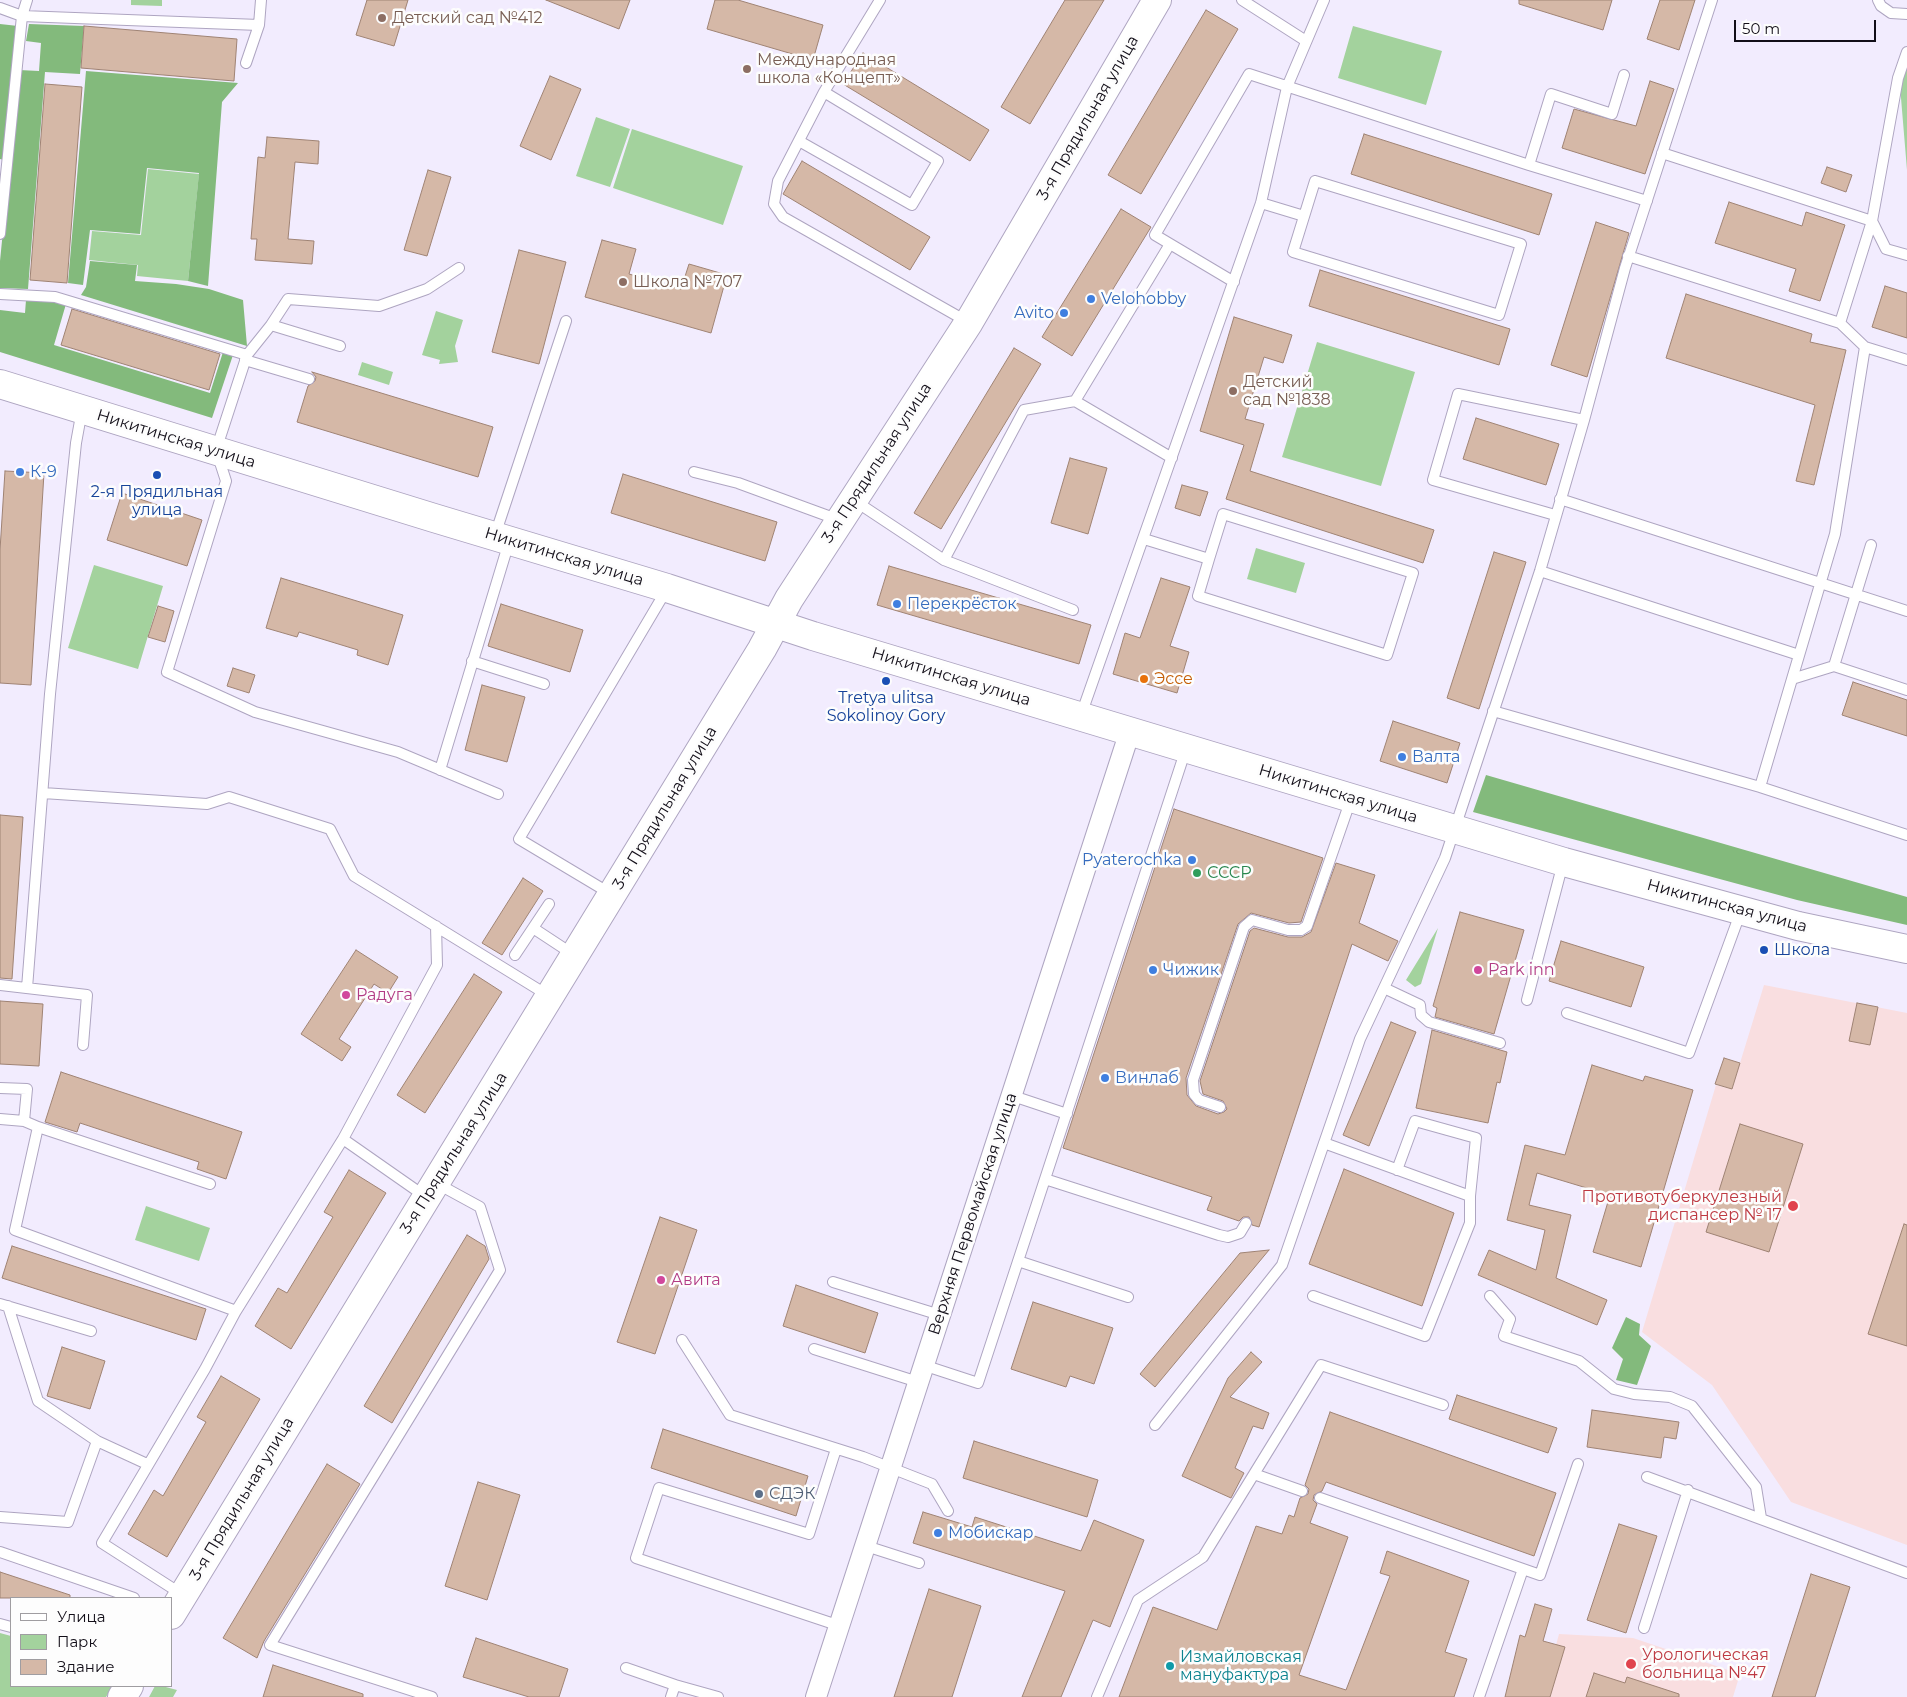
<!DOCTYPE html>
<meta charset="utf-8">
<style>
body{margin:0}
#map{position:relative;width:1907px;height:1697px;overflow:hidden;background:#f2ecfe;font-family:Montserrat,sans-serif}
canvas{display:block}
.legend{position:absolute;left:10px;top:1597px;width:162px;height:90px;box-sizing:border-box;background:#fdfdfd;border:1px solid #9f9da1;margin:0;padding:6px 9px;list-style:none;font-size:15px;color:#120e18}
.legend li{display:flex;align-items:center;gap:10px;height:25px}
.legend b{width:25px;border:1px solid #9f9da1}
.scale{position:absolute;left:1734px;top:20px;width:142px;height:22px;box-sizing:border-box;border:2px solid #120e18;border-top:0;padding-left:6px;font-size:15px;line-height:18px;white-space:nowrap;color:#120e18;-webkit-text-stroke:4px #fdfdfd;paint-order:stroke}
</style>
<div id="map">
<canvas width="1907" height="1697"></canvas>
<ul class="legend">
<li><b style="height:6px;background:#fff"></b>Улица</li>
<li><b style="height:14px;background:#a3d29d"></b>Парк</li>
<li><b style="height:14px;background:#d5b8a7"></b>Здание</li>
</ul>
<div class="scale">50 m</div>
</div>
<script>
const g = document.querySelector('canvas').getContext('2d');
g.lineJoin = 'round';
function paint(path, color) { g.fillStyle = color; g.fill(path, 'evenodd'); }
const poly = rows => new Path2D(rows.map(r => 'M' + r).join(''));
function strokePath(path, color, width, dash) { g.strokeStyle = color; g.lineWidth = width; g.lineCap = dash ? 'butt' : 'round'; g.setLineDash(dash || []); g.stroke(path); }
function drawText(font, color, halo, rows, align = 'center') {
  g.font = font + ' Montserrat,sans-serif'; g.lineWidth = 5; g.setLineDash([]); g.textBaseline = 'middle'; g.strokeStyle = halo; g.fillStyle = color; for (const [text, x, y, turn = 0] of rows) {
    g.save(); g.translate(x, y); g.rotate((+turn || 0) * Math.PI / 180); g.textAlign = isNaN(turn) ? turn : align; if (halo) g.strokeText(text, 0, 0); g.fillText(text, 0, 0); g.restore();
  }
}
paint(poly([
 [1764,985,1907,1013,1907,1545,1791,1502,1712,1385,1642,1332,1716,1085,1732,1089],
 [1559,1634,1633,1638,1740,1674,1733,1697,1542,1697]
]), '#f9dee0');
paint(poly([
 [131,0,162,0,162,6,131,5],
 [1353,26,1442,51,1426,105,1338,78],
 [1907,69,1907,170,1900,86],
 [596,117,630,129,610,187,576,176],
 [632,129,743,166,723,225,613,188],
 [148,169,199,174,188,281,137,276,138,265,89,260,92,231,141,235],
 [436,311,463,320,455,346,458,362,439,364,440,360,422,355],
 [1317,342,1415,372,1381,486,1282,457],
 [362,362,393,372,389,385,358,375],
 [1256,548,1305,563,1296,593,1247,579],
 [94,565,163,586,138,669,68,648],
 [1438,928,1421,984,1415,987,1406,980],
 [146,1206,210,1228,199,1261,135,1240],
 [0,1633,11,1636,11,1686,113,1686,106,1697,0,1697],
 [155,1686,162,1686,177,1690,173,1697,149,1697]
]), '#a3d29d');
paint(poly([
 [0,24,18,26,4,160,0,159],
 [29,24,84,26,80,74,45,72,28,289,0,288,0,261,19,70,39,71,41,43,26,41],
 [86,71,238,83,222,102,208,286,188,281,199,173,147,168,140,234,90,230,83,285,68,283],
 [90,261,137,265,135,281,176,284,209,289,243,300,247,346,81,295,86,287],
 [26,300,55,301,66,304,54,345,210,393,223,352,233,355,212,418,0,352,0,310,25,313],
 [1486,775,1907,897,1907,925,1797,900,1473,812],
 [1626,1317,1640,1324,1639,1335,1651,1346,1637,1385,1616,1380,1623,1359,1612,1348]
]), '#83ba7c');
const building = poly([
 [367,0,408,0,394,46,356,35,367,0],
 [546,0,630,0,619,29,546,0],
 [715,0,738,0,823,25,813,60,707,29,715,0],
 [1065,0,1104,0,1030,124,1001,107,1065,0],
 [1519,0,1612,0,1603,30,1519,4,1519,0],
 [1660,0,1695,0,1679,50,1647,39,1660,0],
 [1206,10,1238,29,1141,194,1108,175,1206,10],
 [84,26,237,39,234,81,81,68,84,26],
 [863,53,989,130,970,161,843,84,863,53],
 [550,76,581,89,551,160,520,146,550,76],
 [1650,81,1674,89,1645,174,1562,148,1574,109,1636,126,1650,81],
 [45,84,82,87,67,283,30,280,45,84],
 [1364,134,1552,194,1539,235,1351,174,1364,134],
 [267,137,319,141,318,164,295,162,288,239,314,241,312,264,255,260,257,239,251,239,258,157,265,158,267,137],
 [802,161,930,237,910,270,783,194,802,161],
 [1827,167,1852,175,1846,192,1821,183,1827,167],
 [428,170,451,177,427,256,404,250,428,170],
 [1729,202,1802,226,1806,212,1845,225,1820,301,1789,291,1796,269,1715,243,1729,202],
 [1121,209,1151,227,1072,356,1042,337,1121,209],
 [1596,222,1629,233,1587,377,1551,365,1596,222],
 [602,240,636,249,629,274,681,289,689,264,727,275,711,333,585,297,602,240],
 [519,250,566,262,539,364,492,352,519,250],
 [1320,270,1510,329,1499,365,1309,306,1320,270],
 [1885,286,1907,293,1907,338,1872,327,1885,286],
 [1686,294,1812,334,1810,342,1846,350,1814,485,1796,481,1815,405,1666,358,1686,294],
 [72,309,220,354,209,390,61,345,72,309],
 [1234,317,1292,335,1283,363,1264,357,1245,419,1264,424,1250,471,1434,530,1423,563,1226,499,1244,445,1200,431,1234,317],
 [1014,348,1041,364,941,529,914,513,1014,348],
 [312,372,493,427,478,477,297,422,308,386,315,381,316,377,312,372],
 [1476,418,1559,444,1546,485,1463,459,1476,418],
 [1070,458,1107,468,1088,534,1051,523,1070,458],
 [5,471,44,473,31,685,0,683,0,550,5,471],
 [623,474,777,522,765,561,611,513,623,474],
 [1182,485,1208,492,1200,516,1175,508,1182,485],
 [122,493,202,520,187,566,107,540,122,493],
 [1494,552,1526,562,1479,709,1447,698,1494,552],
 [889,566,1091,625,1079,664,877,605,889,566],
 [281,578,403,615,388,665,357,655,358,650,299,632,297,637,266,628,281,578],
 [1161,578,1190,587,1170,646,1189,652,1177,693,1113,674,1125,633,1140,638,1161,578],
 [501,604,583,630,570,672,488,646,501,604],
 [158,606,174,611,165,642,148,637,158,606],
 [233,668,255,675,249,693,227,686,233,668],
 [1853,682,1907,700,1907,736,1842,715,1853,682],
 [482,685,525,697,507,762,465,750,482,685],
 [1393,721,1460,743,1447,783,1380,761,1393,721],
 [1174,809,1323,858,1301,922,1289,923,1251,913,1238,924,1186,1078,1187,1095,1196,1106,1218,1114,1224,1112,1227,1109,1223,1101,1203,1094,1200,1081,1250,931,1254,928,1288,937,1302,937,1311,932,1336,863,1375,875,1359,923,1398,941,1388,961,1352,944,1259,1227,1252,1225,1249,1217,1243,1217,1239,1221,1207,1210,1212,1197,1063,1148,1174,809],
 [0,815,23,817,12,979,0,978,0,815],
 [523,878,543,891,502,955,482,943,523,878],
 [1460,912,1524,930,1494,1034,1435,1017,1437,1008,1433,1006,1460,912],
 [1561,941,1644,967,1631,1007,1549,981,1561,941],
 [356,950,398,977,388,993,374,984,339,1039,351,1047,342,1061,301,1034,356,950],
 [474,974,502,992,425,1113,397,1095,474,974],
 [0,1001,43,1004,39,1066,0,1064,0,1001],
 [1857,1003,1878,1007,1870,1045,1849,1041,1857,1003],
 [1391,1022,1416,1032,1369,1146,1343,1135,1391,1022],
 [1432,1030,1507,1052,1500,1083,1497,1082,1488,1123,1416,1108,1432,1030],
 [1724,1058,1740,1063,1732,1089,1715,1084,1724,1058],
 [1592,1065,1643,1081,1645,1076,1693,1090,1641,1267,1593,1252,1610,1195,1537,1173,1529,1205,1571,1215,1556,1278,1607,1300,1597,1325,1478,1275,1489,1250,1536,1270,1545,1230,1507,1220,1525,1145,1565,1155,1592,1065],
 [61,1072,242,1132,226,1179,197,1169,199,1162,80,1123,77,1132,45,1122,61,1072],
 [1740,1124,1803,1144,1769,1252,1706,1232,1740,1124],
 [1344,1169,1454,1213,1422,1306,1309,1264,1344,1169],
 [349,1170,386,1193,291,1349,255,1326,278,1288,287,1293,333,1217,324,1212,349,1170],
 [660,1217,697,1230,655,1354,617,1342,660,1217],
 [1904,1224,1907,1225,1907,1346,1868,1334,1904,1224],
 [467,1235,485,1246,489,1259,392,1423,364,1406,467,1235],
 [12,1246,206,1309,196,1340,2,1278,12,1246],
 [1269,1250,1155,1387,1140,1374,1240,1253,1269,1250],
 [796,1285,878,1313,865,1353,783,1326,796,1285],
 [1033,1302,1113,1328,1094,1384,1070,1376,1066,1387,1011,1369,1033,1302],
 [62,1347,105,1361,90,1409,47,1396,62,1347],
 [1251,1352,1262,1362,1230,1397,1269,1413,1263,1429,1253,1426,1235,1468,1244,1473,1231,1498,1182,1476,1228,1378,1251,1352],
 [221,1376,260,1399,167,1557,128,1534,154,1490,163,1496,206,1422,197,1417,221,1376],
 [1457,1395,1557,1428,1548,1453,1449,1419,1457,1395],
 [1592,1410,1679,1422,1676,1439,1664,1437,1661,1458,1587,1447,1592,1410],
 [1330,1412,1556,1493,1534,1556,1326,1482,1322,1491,1314,1495,1313,1500,1317,1504,1310,1523,1348,1537,1299,1675,1346,1690,1390,1576,1380,1573,1387,1551,1469,1581,1445,1652,1467,1659,1454,1697,1119,1697,1153,1607,1217,1630,1256,1526,1282,1534,1289,1515,1294,1517,1300,1498,1308,1494,1309,1489,1305,1485,1330,1412],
 [663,1429,808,1476,796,1516,651,1468,663,1429],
 [974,1441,1098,1480,1087,1517,963,1478,974,1441],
 [327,1464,360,1484,264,1641,257,1658,223,1638,327,1464],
 [478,1482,520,1495,487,1600,445,1586,478,1482],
 [923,1512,972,1527,975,1517,1081,1551,1094,1520,1144,1540,1110,1627,1093,1620,1061,1697,1022,1697,1065,1591,913,1543,923,1512],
 [1619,1524,1657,1536,1626,1633,1587,1620,1619,1524],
 [0,1572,70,1595,70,1598,0,1598,0,1572],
 [1811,1574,1850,1587,1815,1697,1772,1697,1811,1574],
 [929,1589,981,1606,952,1697,894,1697,929,1589],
 [1535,1604,1552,1609,1543,1641,1565,1647,1550,1697,1505,1697,1520,1635,1525,1637,1535,1604],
 [476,1638,568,1669,559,1697,529,1697,463,1677,476,1638],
 [273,1665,363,1694,363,1697,263,1697,273,1665],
 [1594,1673,1625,1683,1627,1677,1679,1694,1679,1697,1586,1697,1594,1673]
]);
paint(building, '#d5b8a7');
strokePath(building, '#9f8374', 1);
const lane = poly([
 [880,0,824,92,778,181,774,204,783,217,968,322],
 [1242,0,1306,41],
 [1878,0,1881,6,1891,13,1907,14],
 [0,8,22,16,259,25,246,63],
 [259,25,261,0],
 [1624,75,1612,114,1551,94,1529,165,1647,201],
 [799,141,912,205,938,161,824,92],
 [1662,153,1872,221,1886,249,1907,255],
 [1315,181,1521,244,1499,315,1293,252,1315,181],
 [1261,203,1304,216],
 [0,234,22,16,27,0],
 [1628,256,1840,323,1865,347,1907,360],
 [1234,282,1155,235,1249,74,1529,165],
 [0,294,55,297,247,355],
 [1840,323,1872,221,1898,78,1907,52],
 [271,325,288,299,379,306,427,289,459,268],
 [340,346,271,325,247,355,216,450,226,481,167,672,255,712,398,752,498,794],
 [245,360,309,379],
 [1075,401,1172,458],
 [694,472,738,483,839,520],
 [1560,499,1907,611],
 [855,501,944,560],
 [1555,515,1433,480,1458,394,1584,420],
 [495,535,566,321],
 [1144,539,1209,559,1223,514,1413,573,1387,655,1198,596,1209,559],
 [1540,571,1799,655],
 [1073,610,944,560,1024,410,1075,401,1170,244],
 [472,661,544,684],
 [1834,666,1871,545],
 [1792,679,1834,666,1907,690],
 [1493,711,1760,787,1907,835],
 [1081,715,1261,203,1287,87,1324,0],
 [1186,749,1045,1179,1219,1235,1228,1237,1240,1233,1246,1223],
 [440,770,509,542],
 [1760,787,1835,534,1865,347],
 [43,793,207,804,229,797,330,829,354,876,549,996],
 [611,894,519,839,667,589],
 [533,928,574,955],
 [515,955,549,904],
 [0,985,87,995,83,1045],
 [27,988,50,694,76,443,82,410],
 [1384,988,1420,1005,1421,1015,1429,1022,1500,1043],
 [1527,1000,1563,863],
 [1567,1013,1689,1053,1741,911],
 [0,1088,27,1089,24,1121],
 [1013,1096,1067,1114],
 [1220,1107,1199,1100,1194,1094,1193,1080,1244,927,1252,920,1288,930,1301,930,1307,926,1351,799],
 [0,1119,24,1121,38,1127],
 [343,1139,437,965,436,926],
 [1397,1170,1415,1121,1476,1138,1470,1196],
 [210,1184,38,1127,15,1230,236,1311],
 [1018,1261,1128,1297],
 [833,1282,940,1315],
 [1313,1296,1425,1336,1470,1223,1470,1196,1324,1143],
 [1490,1296,1510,1319,1504,1336,1579,1361,1614,1389,1634,1394,1670,1397,1692,1406,1756,1487,1761,1518],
 [0,1304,91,1331],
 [682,1340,730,1415,863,1457,932,1484,948,1511],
 [814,1349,918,1382],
 [923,1365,978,1383,1045,1179],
 [1155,1425,1282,1265,1360,1039,1445,858,1540,571,1584,420,1625,268,1712,0],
 [97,1441,147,1464],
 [836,1449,809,1534,659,1488,636,1558,840,1626],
 [1254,1474,1302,1491],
 [1647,1477,1907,1573],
 [1320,1498,1540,1575,1578,1464],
 [0,1517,68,1522,97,1441,38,1401,8,1306],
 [866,1546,919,1563],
 [0,1552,134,1598],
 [183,1595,102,1543,205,1369,236,1311,343,1139,426,1197],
 [0,1624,11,1627],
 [1644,1628,1688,1490],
 [626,1668,675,1685],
 [432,1697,270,1645,500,1270,480,1207,436,1183],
 [671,1697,675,1685,718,1697],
 [1097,1697,1138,1600,1203,1557,1321,1365,1443,1405],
 [1479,1697,1523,1569]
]);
const street = poly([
 [816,1697,1130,731]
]);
const secondary = poly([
 [0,384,434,518,667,588,813,636,1564,862,1798,926,1907,949],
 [171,1615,762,649,789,599,969,322,1157,0],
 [122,1697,129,1686]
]);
strokePath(lane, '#aea5c1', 12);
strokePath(street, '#aea5c1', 22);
strokePath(secondary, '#aea5c1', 30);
strokePath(lane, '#fff', 10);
strokePath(street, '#fff', 20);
strokePath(secondary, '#fff', 28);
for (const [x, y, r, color] of [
 [382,18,5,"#8d6e63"],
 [747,69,5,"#8d6e63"],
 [623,282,5,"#8d6e63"],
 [1091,299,5,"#3f7fe0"],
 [1064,313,5,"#3f7fe0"],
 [1233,391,5,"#8d6e63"],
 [20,472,5,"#3f7fe0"],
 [157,475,5,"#1a4fb4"],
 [897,604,5,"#3f7fe0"],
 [1144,679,5,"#e8710a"],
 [886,681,5,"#1a4fb4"],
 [1402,757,5,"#3f7fe0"],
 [1192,860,5,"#3f7fe0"],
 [1197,873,5,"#2e9e5b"],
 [1764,950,5,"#1a4fb4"],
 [1153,970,5,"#3f7fe0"],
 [1478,970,5,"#d1479c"],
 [346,995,5,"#d1479c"],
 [1105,1078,5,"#3f7fe0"],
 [1793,1206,6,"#e0444e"],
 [661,1280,5,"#d1479c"],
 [759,1494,5,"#5c6f8a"],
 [938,1533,5,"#3f7fe0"],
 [1631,1664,6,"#e0444e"],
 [1170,1666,5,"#0f9aa8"]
]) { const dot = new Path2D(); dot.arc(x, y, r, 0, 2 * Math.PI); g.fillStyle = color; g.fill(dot); strokePath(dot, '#fdfdfd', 2); }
drawText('16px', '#785e54', '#fdfdfd', [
 ["Детский сад №412",392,18],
 ["Международная",757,60],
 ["школа «Концепт»",757,78],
 ["Школа №707",633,282],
 ["Детский",1243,382],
 ["сад №1838",1243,400]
], 'left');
drawText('16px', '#120e18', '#fdfdfd', [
 ["3-я Прядильная улица",1088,118,-60],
 ["Никитинская улица",176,439,17],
 ["3-я Прядильная улица",877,463,-57],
 ["Никитинская улица",564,557,17],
 ["Никитинская улица",951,677,17],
 ["Никитинская улица",1338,794,17],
 ["3-я Прядильная улица",665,808,-59],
 ["Никитинская улица",1727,906,15],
 ["3-я Прядильная улица",454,1153,-58],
 ["Верхняя Первомайская улица",973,1214,-72],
 ["3-я Прядильная улица",242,1499,-59]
]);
drawText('16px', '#366cbe', '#fdfdfd', [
 ["Velohobby",1101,299],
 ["Avito",1054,313,"right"],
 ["К-9",30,472],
 ["Перекрёсток",907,604],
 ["Валта",1412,757],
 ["Pyaterochka",1182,860,"right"],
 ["Чижик",1163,970],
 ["Винлаб",1115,1078],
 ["Мобискар",948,1533]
], 'left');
drawText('16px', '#164399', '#fdfdfd', [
 ["2-я Прядильная",157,492],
 ["улица",157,510],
 ["Tretya ulitsa",886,698],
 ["Sokolinoy Gory",886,716],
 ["Школа",1774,950,"left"]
]);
drawText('16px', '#c56008', '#fdfdfd', [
 ["Эссе",1154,679]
], 'left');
drawText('16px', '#27864d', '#fdfdfd', [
 ["СССР",1207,873]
], 'left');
drawText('16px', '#b23c85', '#fdfdfd', [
 ["Park inn",1488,970],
 ["Радуга",356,995],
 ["Авита",671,1280]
], 'left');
drawText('16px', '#be3a42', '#fdfdfd', [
 ["Противотуберкулезный",1782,1197],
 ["диспансер № 17",1782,1215],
 ["Урологическая",1642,1655,"left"],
 ["больница №47",1642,1673,"left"]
], 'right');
drawText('16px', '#4e5e75', '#fdfdfd', [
 ["СДЭК",769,1494]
], 'left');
drawText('16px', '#0d838f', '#fdfdfd', [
 ["Измайловская",1180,1657],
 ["мануфактура",1180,1675]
], 'left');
</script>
